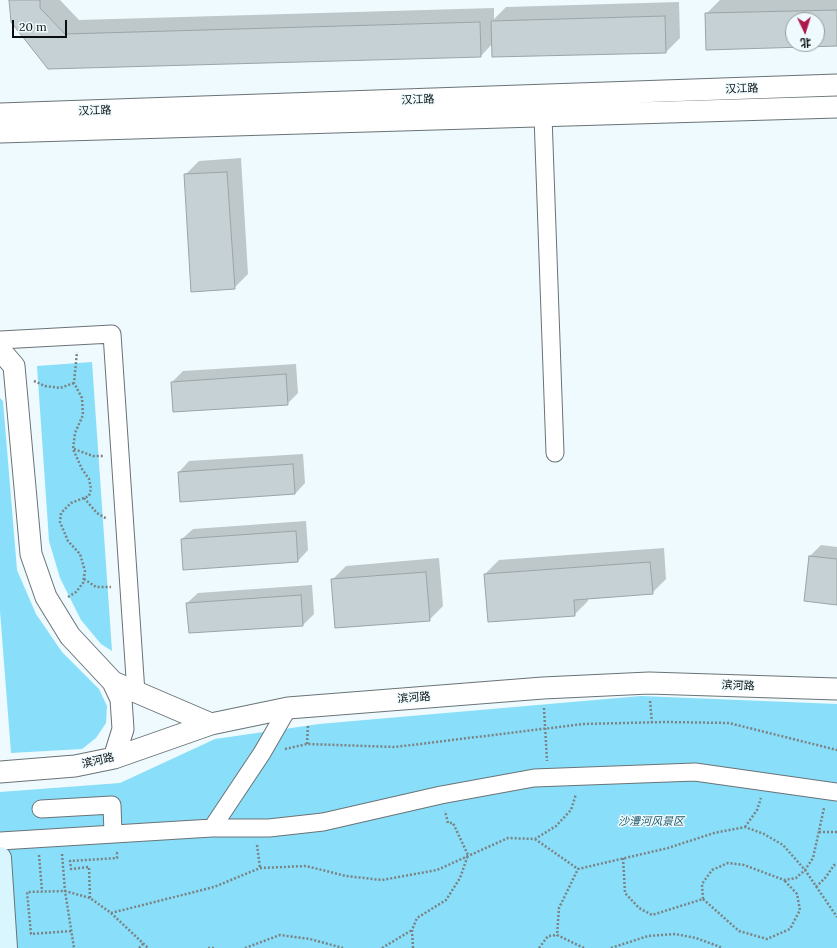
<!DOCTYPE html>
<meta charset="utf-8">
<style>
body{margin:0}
#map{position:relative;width:837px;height:948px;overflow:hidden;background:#eefafd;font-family:Lora,"Noto Sans SC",serif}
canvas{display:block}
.north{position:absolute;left:785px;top:12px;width:40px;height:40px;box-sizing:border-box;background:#eefafd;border:1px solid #939c9e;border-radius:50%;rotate:176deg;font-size:11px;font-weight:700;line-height:16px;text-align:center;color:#0b0f10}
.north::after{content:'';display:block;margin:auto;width:14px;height:18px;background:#ab1849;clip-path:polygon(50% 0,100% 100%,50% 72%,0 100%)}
.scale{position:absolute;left:12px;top:20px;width:55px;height:18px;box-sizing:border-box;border:2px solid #0b0f10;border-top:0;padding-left:5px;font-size:12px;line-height:14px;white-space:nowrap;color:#0b0f10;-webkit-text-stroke:3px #eefafd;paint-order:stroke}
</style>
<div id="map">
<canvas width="837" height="948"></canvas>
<div class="north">北</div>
<div class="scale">20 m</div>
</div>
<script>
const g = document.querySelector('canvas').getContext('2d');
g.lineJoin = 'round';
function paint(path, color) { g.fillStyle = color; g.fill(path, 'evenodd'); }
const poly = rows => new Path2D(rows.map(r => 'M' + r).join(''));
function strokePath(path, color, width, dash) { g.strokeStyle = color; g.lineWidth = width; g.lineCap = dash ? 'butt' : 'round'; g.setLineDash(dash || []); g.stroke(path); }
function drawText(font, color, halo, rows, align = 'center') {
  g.font = font + ' Lora,"Noto Sans SC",serif'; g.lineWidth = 3; g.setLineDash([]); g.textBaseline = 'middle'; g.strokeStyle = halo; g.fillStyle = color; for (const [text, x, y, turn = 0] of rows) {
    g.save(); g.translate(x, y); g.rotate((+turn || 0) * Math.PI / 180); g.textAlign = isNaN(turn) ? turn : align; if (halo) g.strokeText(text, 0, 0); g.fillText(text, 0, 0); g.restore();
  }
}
paint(poly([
 [92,362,112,651,101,644,81,620,60,578,49,541,37,366],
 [0,398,3,401,17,570,36,614,62,652,99,689,107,706,106,723,96,738,82,749,11,753,0,611],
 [641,696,837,704,837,948,0,948,0,792,120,783,215,739,319,724]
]), '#89dff9');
paint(poly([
 [10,0,60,0,79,20,494,8,494,19,506,7,679,2,680,38,666,52,492,44,481,56,48,68],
 [720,0,837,0,837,45,707,49,706,14],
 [793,20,817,20,817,44,793,44],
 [241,158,248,274,234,288,185,175,199,161],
 [296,364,298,393,287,404,174,411,172,382,183,371],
 [303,454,305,483,295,494,181,501,179,472,189,461],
 [306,521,308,550,298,561,182,539,193,529],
 [821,545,837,547,837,604,805,600,810,556],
 [664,548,666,579,652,593,588,598,588,601,574,615,485,574,499,560],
 [439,558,443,606,429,620,332,580,346,566],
 [312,585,314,614,303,625,190,632,187,603,198,593]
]), '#0003');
const building = poly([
 [9,0,40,0,40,8,65,34,480,22,481,57,48,69,11,22,9,0],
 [837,10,837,46,706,50,705,13,837,10],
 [793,20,817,20,817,44,793,44,793,20],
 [665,16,666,53,492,57,491,21,665,16],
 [227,172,235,289,191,292,184,174,227,172],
 [286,374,288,405,173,412,171,382,286,374],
 [293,464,295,494,180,502,178,472,293,464],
 [296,531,298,562,183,570,181,539,296,531],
 [809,556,837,559,837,605,804,601,809,556],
 [650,562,653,594,574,600,575,616,488,622,484,574,650,562],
 [426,572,430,621,335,628,331,579,426,572],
 [301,595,303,626,189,633,186,603,301,595]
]);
paint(building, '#c6d1d5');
strokePath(building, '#9aa4a7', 1);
const minor = poly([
 [543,116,555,453],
 [0,340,112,334,136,693],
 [41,809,112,805,113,834],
 [212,828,262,753,288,708],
 [0,841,212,828,269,828,323,822,441,795,534,778,695,772,837,792]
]);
const tertiary = poly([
 [0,114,837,85],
 [0,132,837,107],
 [0,350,14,366,31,554,46,597,70,636,113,682,211,724],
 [113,682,121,699,123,729,114,758],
 [0,772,75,766,114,758,211,724,288,708,543,688,649,683,837,689]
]);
const secondary = poly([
 [0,858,6,948]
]);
strokePath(minor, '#6a7377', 19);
strokePath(tertiary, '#6a7377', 23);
strokePath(secondary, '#6a7377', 24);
strokePath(poly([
 [34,381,45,386,60,388,74,383],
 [74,449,93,456,103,456],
 [84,498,97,513,107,519],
 [84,579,96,587,111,587],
 [68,597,76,592,83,583,85,571,80,554,68,541,60,522,61,513,71,503,89,496,91,489,89,479,82,469,73,449,75,433,83,415,82,398,74,383,77,352],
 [650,701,652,723],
 [544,708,547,761],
 [307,744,308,725],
 [285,749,307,744,395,747,583,724,666,722,729,723,837,750],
 [745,827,757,810,761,798],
 [819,832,837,832],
 [535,839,578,869],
 [257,845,260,868],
 [62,854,65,891,74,948],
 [39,855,42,891],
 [623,858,625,893,639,908,652,915,703,899,702,884,712,870,728,863,744,865,784,880,796,878,805,870,813,858,824,808],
 [816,887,826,877,834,865,837,865],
 [90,898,89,867,71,869,70,861,117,858,117,853,115,853],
 [703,899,739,931,767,939,790,929,800,910,797,894,784,880],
 [111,913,148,948],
 [71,931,31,934,27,892,65,891,90,898,111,913,214,887,260,868,306,866,346,876,382,880,437,870,508,838,535,839,556,826,571,810,576,794],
 [139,948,143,944],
 [208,948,215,948],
 [245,948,280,935,310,939,343,948],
 [382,948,412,930],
 [413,948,412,930,417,918,446,900,460,878,468,855,453,823,448,823,445,811],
 [539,948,548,936,557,935],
 [584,948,557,935,559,908,578,869,668,848,714,833,745,827,764,834,783,845,805,870,837,917],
 [611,948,648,936,675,934,696,938,723,948]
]), '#7b8284', 2.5, [2, 2]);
strokePath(minor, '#fff', 17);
strokePath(tertiary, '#fff', 21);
strokePath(secondary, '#d9f6ff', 22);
drawText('11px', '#0b0f10', '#eefafd', [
 ["汉江路",742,89,-2],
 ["汉江路",418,100,-2],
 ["汉江路",95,111,-2],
 ["滨河路",738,686,2],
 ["滨河路",414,698,-5],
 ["滨河路",98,761,-13]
]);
drawText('italic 11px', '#1a5464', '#eefafd', [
 ["沙澧河风景区",651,822]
]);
</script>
